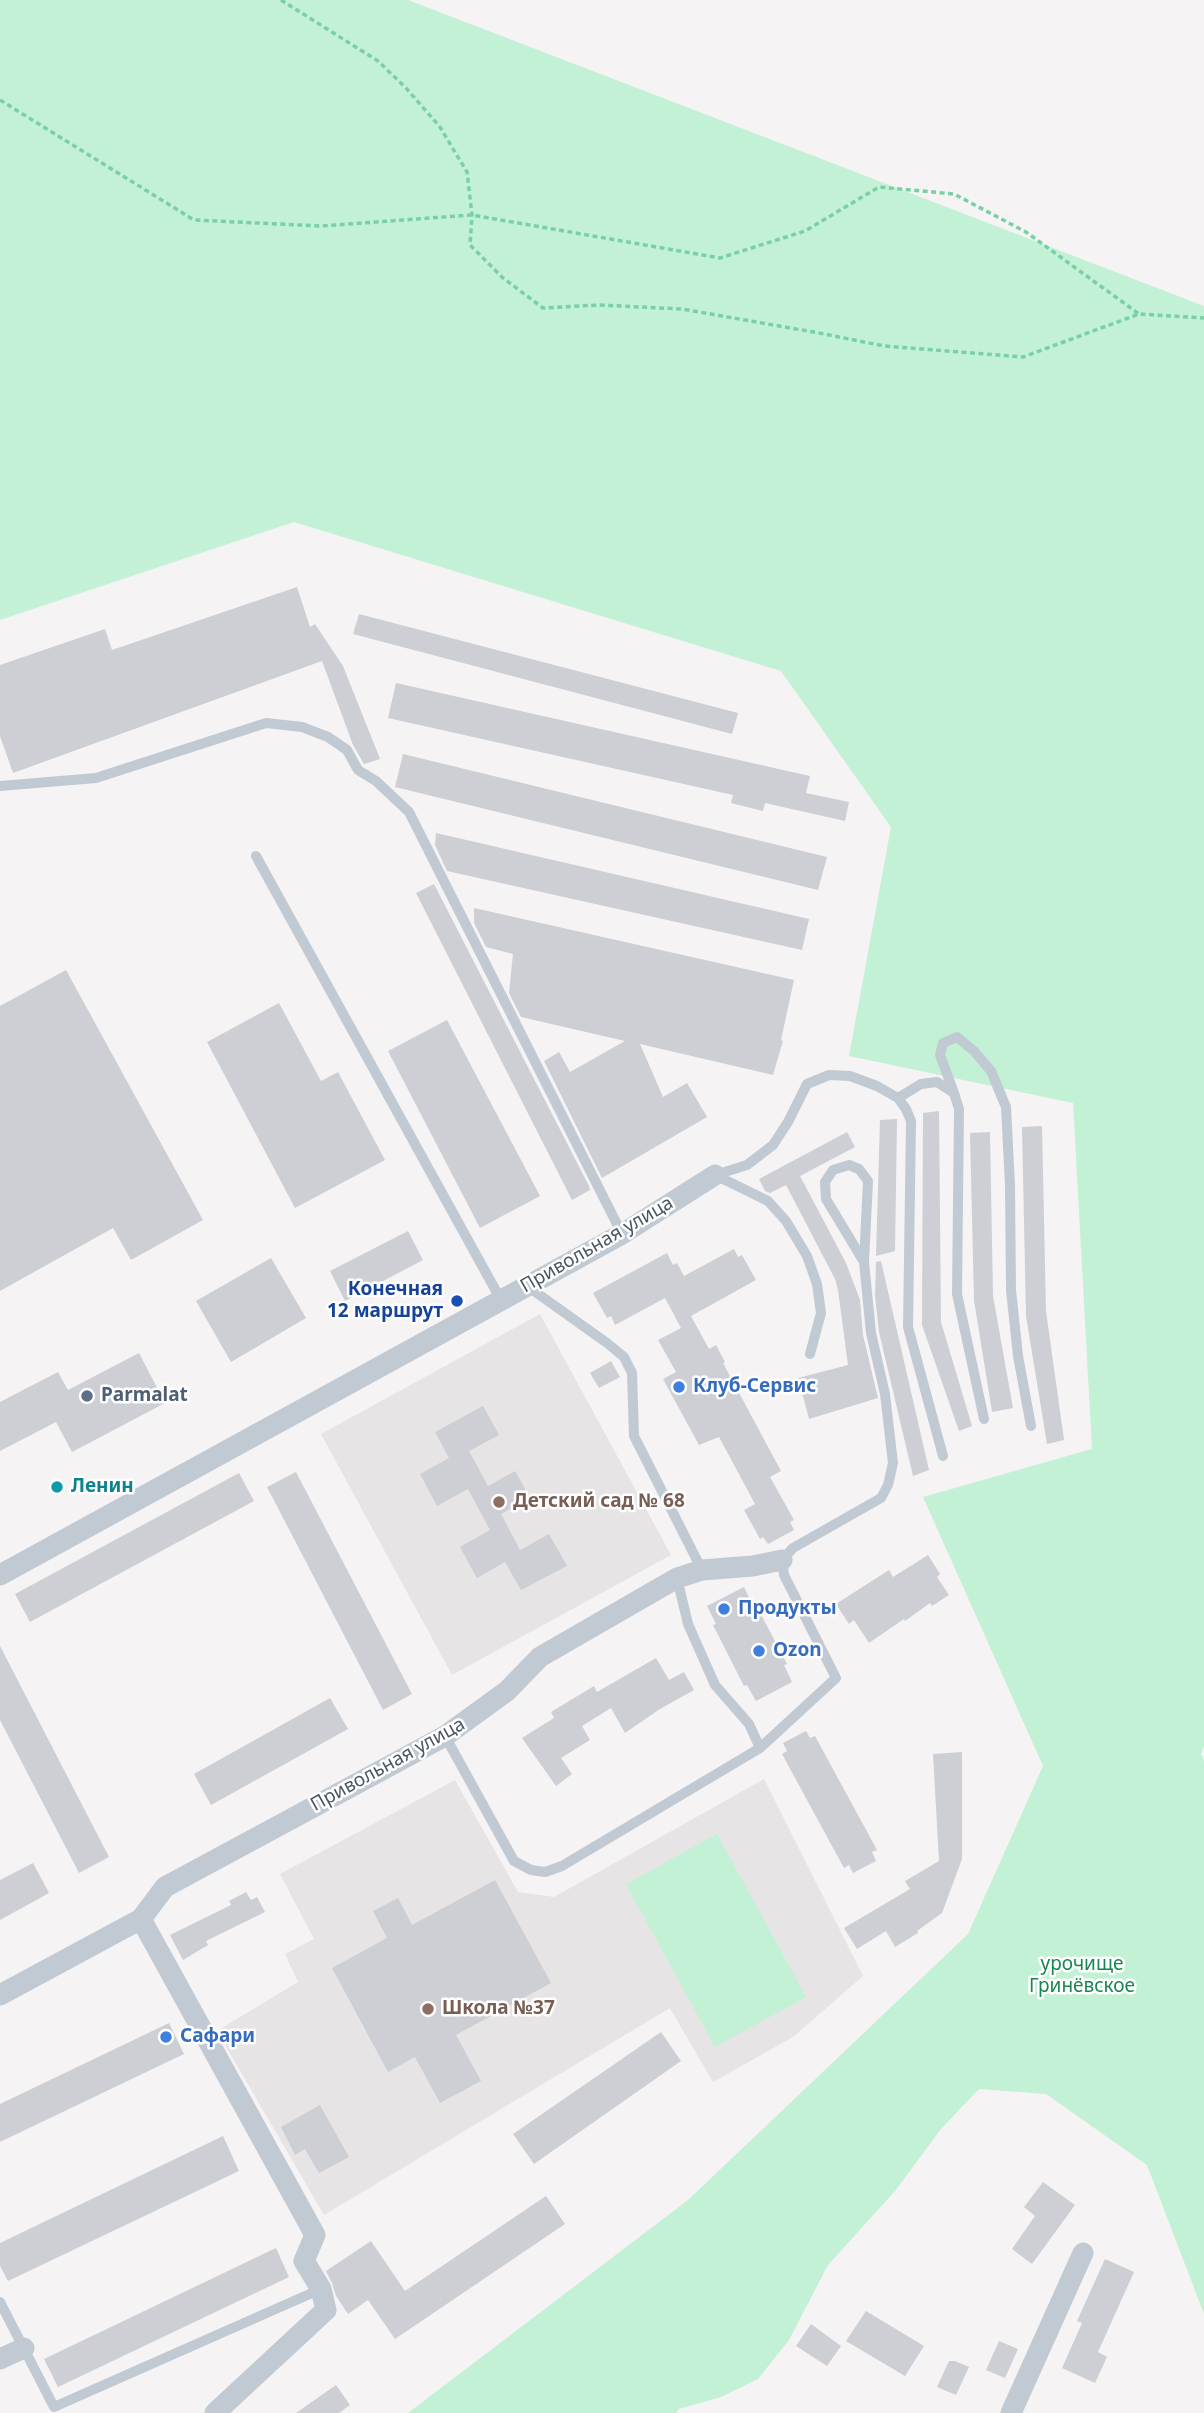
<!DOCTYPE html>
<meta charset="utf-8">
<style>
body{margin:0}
canvas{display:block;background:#f5f3f3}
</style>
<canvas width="1204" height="2413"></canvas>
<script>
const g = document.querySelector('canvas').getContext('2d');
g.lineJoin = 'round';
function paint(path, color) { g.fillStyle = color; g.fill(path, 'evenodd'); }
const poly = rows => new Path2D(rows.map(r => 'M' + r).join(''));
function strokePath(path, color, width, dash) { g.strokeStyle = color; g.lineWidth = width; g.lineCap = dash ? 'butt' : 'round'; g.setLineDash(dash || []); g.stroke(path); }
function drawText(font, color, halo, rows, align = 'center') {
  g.font = font + ' "Noto Sans",sans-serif'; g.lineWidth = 5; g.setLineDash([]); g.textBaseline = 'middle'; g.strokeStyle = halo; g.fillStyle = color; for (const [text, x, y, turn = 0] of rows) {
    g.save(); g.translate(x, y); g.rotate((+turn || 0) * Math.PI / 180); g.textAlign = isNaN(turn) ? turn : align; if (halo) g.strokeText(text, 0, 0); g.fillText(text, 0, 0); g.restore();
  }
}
paint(poly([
 [540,1314,671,1555,452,1675,321,1434],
 [764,1779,863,1976,793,2037,713,2082,670,2008,324,2215,217,2031,298,1982,285,1954,314,1939,280,1874,455,1780,518,1892,554,1897]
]), '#e6e4e5');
paint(poly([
 [0,0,408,0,1204,306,1204,1746,1201,1754,1204,1761,1204,2314,1147,2165,1046,2094,979,2089,941,2129,895,2191,828,2265,789,2340,758,2379,721,2397,679,2409,676,2413,408,2413,688,2200,968,1934,1043,1766,923,1497,1092,1449,1073,1103,849,1056,891,827,781,671,294,522,0,620],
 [717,1834,806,1997,715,2047,626,1884]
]), '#c3f1d5');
paint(poly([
 [297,587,310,627,315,624,343,666,380,759,364,764,353,745,322,661,13,773,0,736,0,665,105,629,112,650],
 [359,614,738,713,732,734,353,634],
 [396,683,810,776,806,793,849,802,845,821,765,803,763,811,731,803,733,795,388,718],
 [403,754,827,857,818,890,395,787],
 [436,833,809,919,802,950,447,871,435,845],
 [434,884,589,1186,590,1190,572,1200,416,893],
 [474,908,794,980,781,1040,783,1041,773,1075,640,1044,663,1097,687,1083,707,1117,602,1178,544,1061,559,1052,570,1072,625,1041,521,1017,509,993,513,954,486,947,474,923],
 [66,970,203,1220,131,1260,113,1228,0,1291,0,1006],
 [279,1003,321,1081,338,1072,385,1160,295,1208,207,1042],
 [447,1020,540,1196,480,1228,388,1051],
 [939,1111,941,1322,972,1426,959,1431,922,1325,923,1113],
 [897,1119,895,1251,876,1256,880,1120],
 [1042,1126,1046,1311,1064,1440,1047,1444,1026,1316,1022,1127],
 [847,1132,855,1147,800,1176,846,1263,860,1300,863,1335,878,1398,809,1419,798,1378,848,1365,838,1290,835,1279,786,1185,770,1193,765,1191,759,1179],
 [990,1132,993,1296,1013,1408,992,1412,974,1300,970,1133],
 [408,1231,423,1260,345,1301,330,1271],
 [734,1249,738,1257,742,1255,756,1280,691,1316,709,1349,716,1345,725,1362,723,1363,781,1471,770,1477,794,1520,790,1522,794,1530,768,1544,763,1537,760,1539,744,1510,755,1504,719,1437,699,1445,663,1379,676,1372,658,1340,681,1328,665,1298,615,1325,611,1316,607,1318,593,1293,667,1253,673,1265,677,1263,684,1276],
 [271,1258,306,1318,231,1362,196,1301],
 [881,1261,929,1470,913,1476,879,1332,875,1296,876,1262],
 [139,1353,165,1403,72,1452,56,1422,0,1451,0,1402,58,1372,68,1390],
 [611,1361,620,1377,599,1388,590,1373],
 [483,1406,499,1435,469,1451,488,1486,515,1471,530,1498,501,1514,520,1550,549,1534,567,1566,521,1590,505,1562,477,1578,460,1547,490,1530,468,1489,437,1506,420,1474,449,1458,435,1432],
 [296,1472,412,1694,383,1710,267,1487],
 [239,1473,254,1501,30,1622,15,1594],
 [928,1555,940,1574,937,1577,949,1595,932,1606,930,1603,905,1621,904,1619,869,1643,854,1620,849,1624,836,1604,889,1570,893,1577],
 [744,1587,752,1604,755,1603,787,1664,784,1665,792,1682,756,1701,747,1685,744,1686,713,1625,716,1624,707,1606],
 [0,1646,109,1857,79,1873,0,1720],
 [656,1658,669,1680,684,1672,694,1690,660,1709,625,1733,611,1708,582,1726,590,1740,561,1758,572,1774,556,1786,522,1738,554,1718,551,1712,594,1686,597,1692],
 [330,1698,348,1729,211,1805,194,1774],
 [806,1731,810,1738,815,1736,877,1850,872,1852,876,1861,853,1873,849,1865,844,1868,782,1754,787,1751,783,1743],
 [962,1752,962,1859,942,1913,917,1931,918,1933,895,1947,886,1931,857,1949,844,1928,910,1889,905,1881,939,1861,933,1754],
 [33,1863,49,1893,0,1920,0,1880],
 [495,1880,551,1983,456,2035,481,2081,440,2103,415,2057,388,2072,332,1968,387,1938,373,1911,398,1898,412,1925],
 [246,1892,251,1900,257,1897,265,1912,206,1941,208,1945,183,1960,170,1935,231,1905,229,1901],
 [169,2023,184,2054,0,2142,0,2104],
 [661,2032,681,2061,534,2164,513,2134],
 [320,2105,349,2157,319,2173,305,2149,295,2155,281,2127],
 [223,2136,239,2171,8,2281,0,2266,0,2243],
 [1043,2182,1075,2205,1032,2264,1012,2249,1035,2216,1024,2207],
 [546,2196,565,2224,395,2339,368,2300,348,2314,336,2296,332,2283,326,2271,371,2241,405,2291],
 [276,2248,289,2277,58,2387,44,2359],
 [1105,2259,1134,2272,1098,2352,1107,2357,1095,2383,1062,2368,1082,2323,1077,2321],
 [866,2311,924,2346,905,2376,846,2341],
 [811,2324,841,2346,827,2366,796,2346],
 [999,2341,1018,2349,1005,2378,986,2370],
 [949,2361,955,2361,969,2367,956,2395,937,2387],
 [336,2385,350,2405,339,2413,296,2413]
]), '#cdcfd5');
strokePath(poly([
 [281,0,378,61,406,88,440,127,467,172,472,215,470,245,503,278,543,308,599,305,682,309,819,333,884,346,1023,357,1139,314,1204,318],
 [0,100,194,220,321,226,472,215,720,258,805,231,879,187,954,194,1026,232,1139,314]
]), '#7ad0a6', 3.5, [5, 3.5]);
strokePath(poly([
 [0,786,96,778,266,723,302,727,328,737,347,750,358,770,376,781,409,812,622,1234],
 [256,856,501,1300],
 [954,1093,940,1055,943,1043,957,1037,974,1051,991,1071,1006,1107,1010,1186,1011,1290,1018,1356,1031,1426],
 [898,1098,921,1084,937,1082,954,1093,959,1109,957,1294,984,1419],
 [715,1175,747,1165,773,1145,788,1122,807,1084,829,1075,850,1076,877,1086,898,1098,906,1109,911,1121,908,1327,943,1456],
 [715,1175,768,1201,786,1221,807,1256,817,1284,821,1313,810,1354],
 [527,1286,607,1343,624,1357,632,1373,634,1436,702,1570],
 [677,1578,688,1624,715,1685,749,1724,760,1748],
 [445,1736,514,1861,531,1870,545,1872,562,1866,760,1748,836,1678,784,1575,782,1560,793,1548,881,1498,888,1485,893,1463,885,1394,871,1333,864,1262,868,1181,859,1169,849,1165,833,1170,825,1182,826,1199,864,1262],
 [0,2302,54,2407,321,2289]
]), '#c1cad2', 10);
strokePath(poly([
 [0,1575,622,1234,715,1175],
 [141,1919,315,2235,304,2261,321,2289,326,2310,215,2413],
 [0,1995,141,1919,165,1887,445,1736,507,1691,540,1657,677,1578,702,1570,753,1566,782,1560],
 [0,2359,24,2348],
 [1011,2413,1083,2253]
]), '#c1cad2', 21);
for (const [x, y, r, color] of [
 [457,1301,7,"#1a4fb4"],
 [679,1387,7,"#3f7fe0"],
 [87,1396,7,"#5c6f8a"],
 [57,1487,7,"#0f9aa8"],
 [499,1502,7,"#8d6e63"],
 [724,1609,7,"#3f7fe0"],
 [759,1651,7,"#3f7fe0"],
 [428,2009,7,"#8d6e63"],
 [166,2037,7,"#3f7fe0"]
]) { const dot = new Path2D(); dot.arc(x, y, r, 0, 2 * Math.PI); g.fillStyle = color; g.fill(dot); strokePath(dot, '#fff', 2.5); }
drawText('19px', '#4a5661', '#fff', [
 ["Привольная улица",597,1245,-30],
 ["Привольная улица",388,1765,-29]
]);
drawText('bold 19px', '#164399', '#fff', [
 ["Конечная",443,1290],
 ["12 маршрут",443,1312]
], 'right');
drawText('bold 19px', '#366cbe', '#fff', [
 ["Клуб-Сервис",693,1387],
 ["Продукты",738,1609],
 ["Ozon",773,1651],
 ["Сафари",180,2037]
], 'left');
drawText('bold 19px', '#4e5e75', '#fff', [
 ["Parmalat",101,1396]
], 'left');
drawText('bold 19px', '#0d838f', '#fff', [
 ["Ленин",71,1487]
], 'left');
drawText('bold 19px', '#785e54', '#fff', [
 ["Детский сад № 68",513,1502],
 ["Школа №37",442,2009]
], 'left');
drawText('19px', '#17864f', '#fff', [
 ["урочище",1082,1965],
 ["Гринёвское",1082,1987]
]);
</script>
